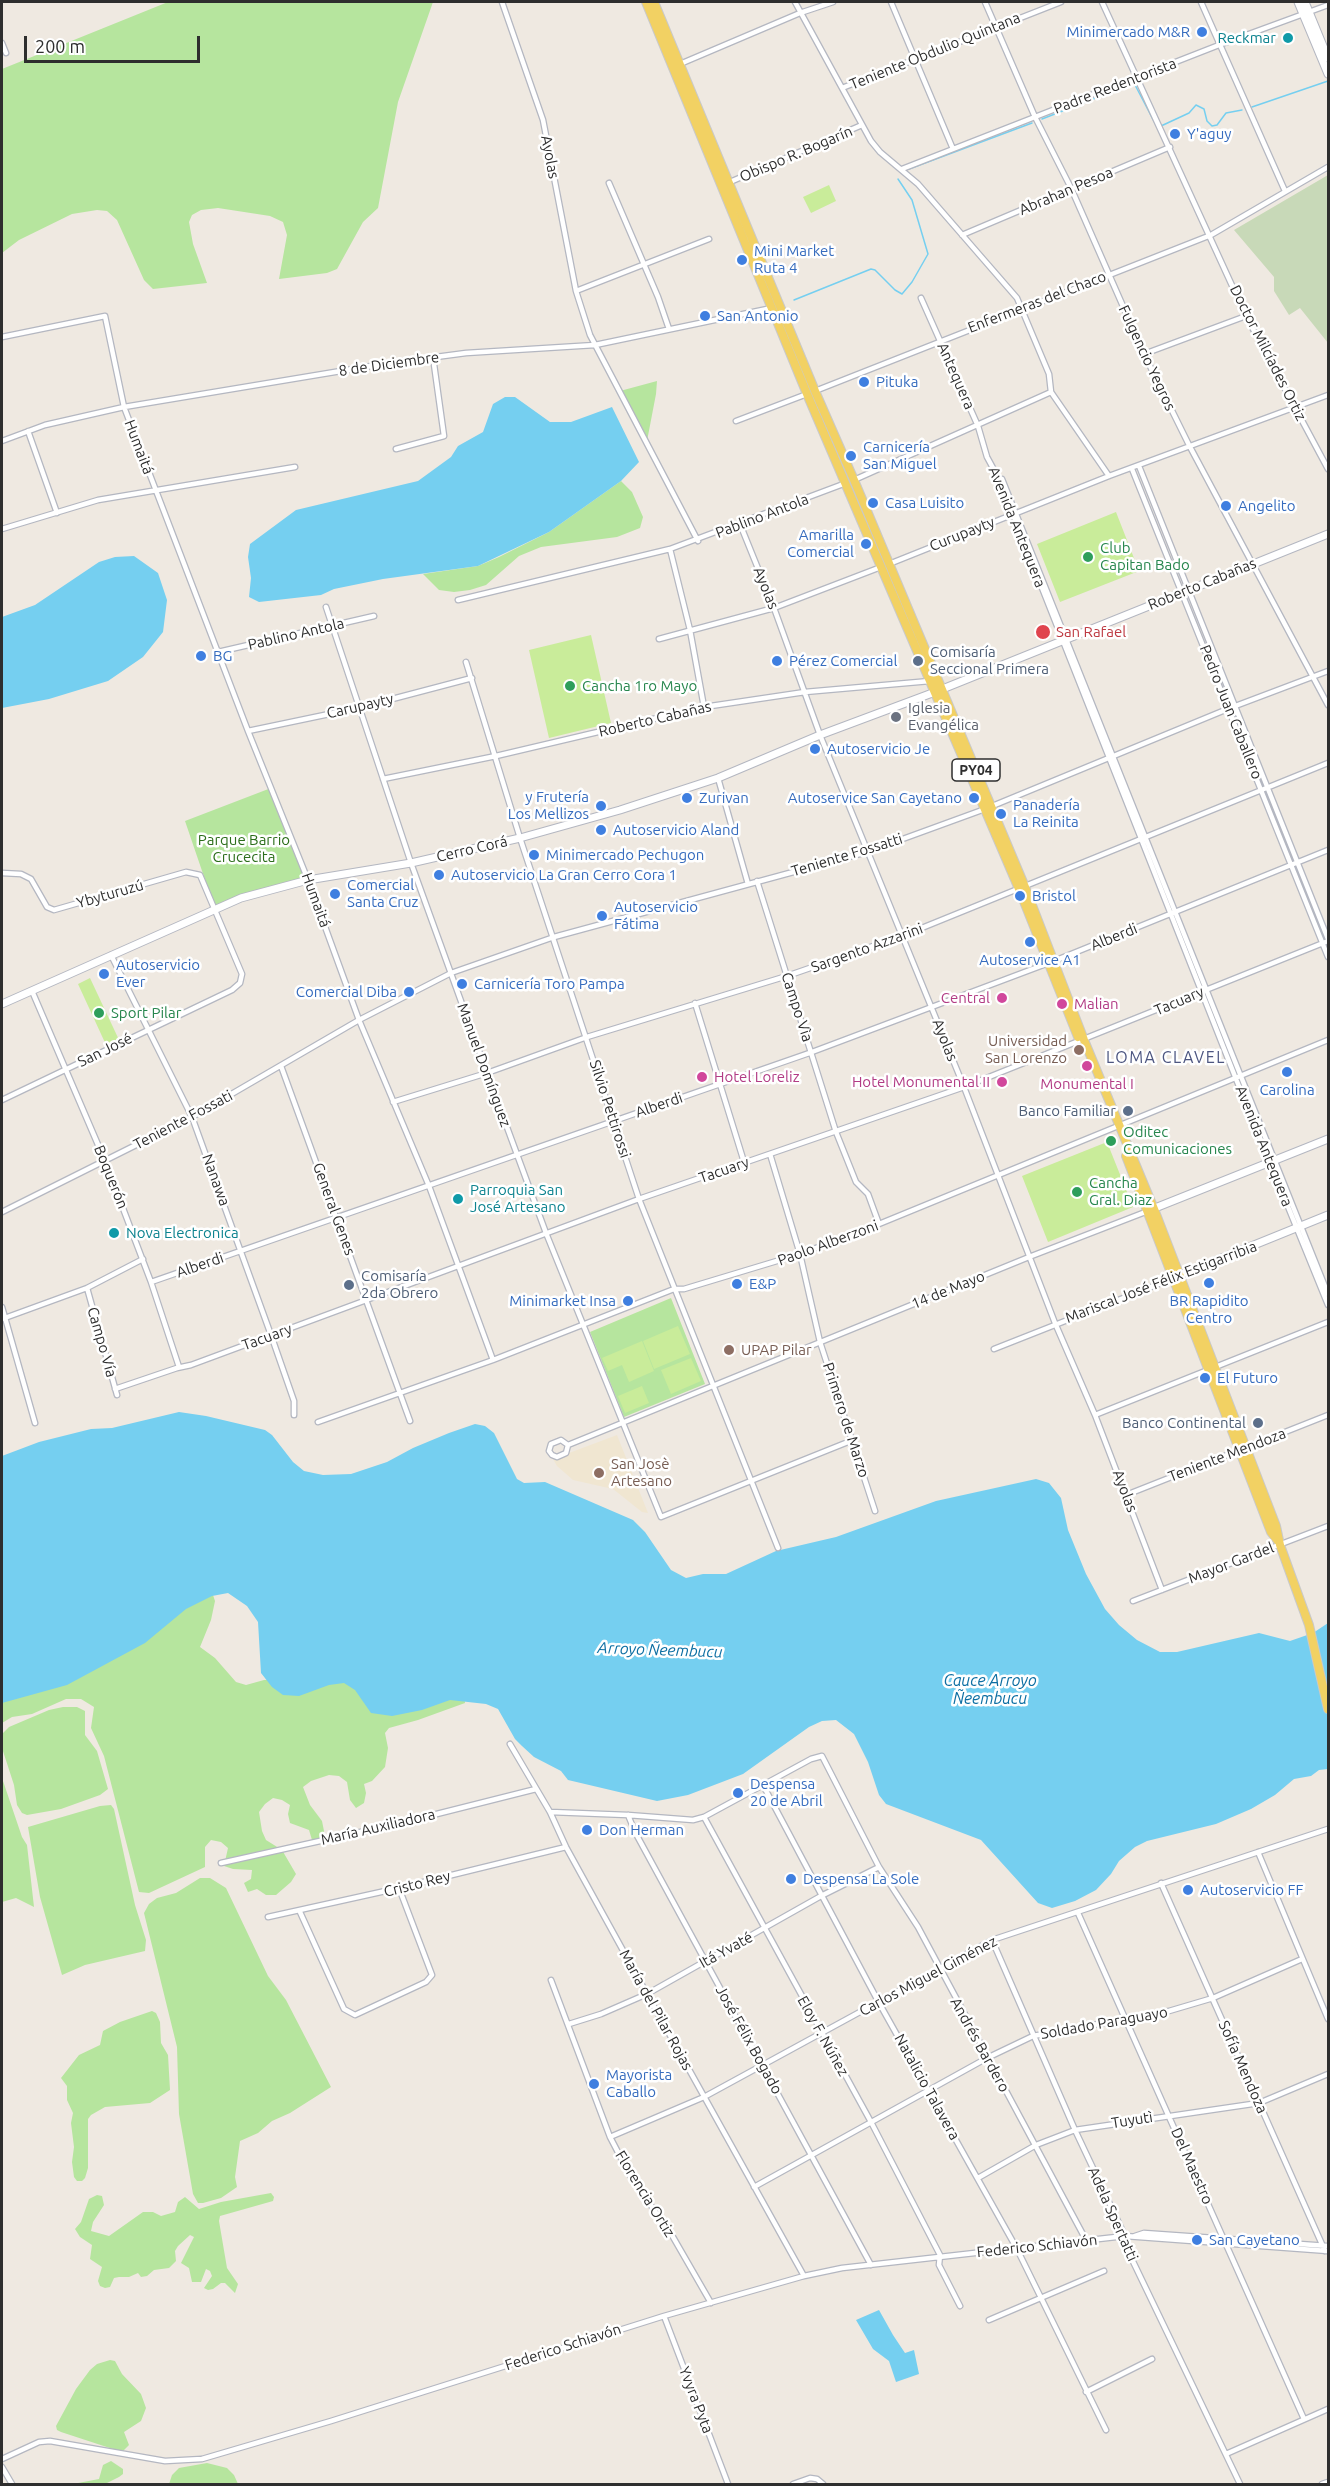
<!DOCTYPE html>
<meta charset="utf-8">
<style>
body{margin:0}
#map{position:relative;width:1330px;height:2486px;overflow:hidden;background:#efe9e1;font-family:Ubuntu,sans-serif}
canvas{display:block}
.frame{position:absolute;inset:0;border:3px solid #2e2e2e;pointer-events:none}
.scale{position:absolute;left:24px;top:36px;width:176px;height:27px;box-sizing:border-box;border:3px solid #2e2e2e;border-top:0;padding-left:8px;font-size:18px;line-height:21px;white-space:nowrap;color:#2e2e2e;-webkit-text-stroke:4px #fff;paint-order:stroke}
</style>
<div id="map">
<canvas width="1330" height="2486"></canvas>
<div class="frame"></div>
<div class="scale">200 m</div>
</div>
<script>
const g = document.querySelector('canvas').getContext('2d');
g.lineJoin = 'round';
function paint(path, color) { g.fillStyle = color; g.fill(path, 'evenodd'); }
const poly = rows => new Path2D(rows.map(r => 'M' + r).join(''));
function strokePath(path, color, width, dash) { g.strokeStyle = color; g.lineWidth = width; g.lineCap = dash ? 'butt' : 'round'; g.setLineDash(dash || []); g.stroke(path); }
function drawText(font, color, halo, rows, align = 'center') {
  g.font = font + ' Ubuntu,sans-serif'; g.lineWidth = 5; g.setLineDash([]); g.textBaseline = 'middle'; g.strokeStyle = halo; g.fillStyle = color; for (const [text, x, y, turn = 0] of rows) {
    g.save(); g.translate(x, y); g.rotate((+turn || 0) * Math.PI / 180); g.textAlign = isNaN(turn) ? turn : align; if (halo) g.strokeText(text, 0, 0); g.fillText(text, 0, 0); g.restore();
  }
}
paint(poly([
 [617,1435,648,1513,642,1512,613,1489,573,1480,557,1466,553,1459]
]), '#f0e6d1');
paint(poly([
 [168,2,433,2,398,102,378,208,363,222,337,269,327,273,279,279,287,235,283,222,270,216,218,208,201,210,192,215,189,222,193,244,207,283,153,289,144,280,117,220,107,211,97,210,72,214,19,240,2,253,2,69],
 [657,381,656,394,647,441,620,391],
 [621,481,632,492,643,517,640,528,617,537,541,547,519,556,486,585,470,590,454,592,439,590,423,574,478,566,499,557,549,532],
 [271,788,306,878,214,906,185,821],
 [671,1298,705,1384,624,1417,590,1332],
 [212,1592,215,1601,211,1620,200,1647,215,1658,236,1682,246,1685,264,1680,303,1679,464,1693,465,1703,418,1720,389,1728,385,1733,388,1748,385,1767,372,1781,364,1784,366,1793,364,1803,356,1808,350,1800,347,1782,339,1776,329,1775,311,1781,303,1787,310,1805,322,1821,324,1831,321,1841,312,1840,309,1830,290,1823,288,1814,290,1805,282,1800,273,1798,265,1804,259,1812,262,1831,266,1840,282,1850,296,1874,291,1882,276,1895,266,1895,257,1889,248,1892,244,1883,251,1879,252,1870,233,1869,224,1866,228,1848,221,1842,211,1840,205,1847,205,1867,149,1893,139,1892,104,1756,91,1728,94,1707,81,1699,66,1699,32,1714,12,1717,2,1723,2,1692],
 [63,1707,77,1707,85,1711,85,1735,97,1751,108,1789,100,1795,61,1809,27,1815,22,1813,17,1805,14,1785,2,1748,2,1734,9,1727,49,1710],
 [2,1778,22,1837,27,1845,34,1907,16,1898,2,1902],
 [111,1805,114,1809,135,1905,146,1940,145,1951,85,1965,62,1975,40,1897,28,1827,100,1806],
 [200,1878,210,1878,226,1888,268,1976,286,2000,331,2087,290,2113,272,2121,258,2133,240,2141,235,2177,237,2187,221,2198,203,2203,198,2203,193,2194,179,2114,177,2047,144,1913,149,1904,157,1898,176,1893],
 [152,2011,156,2013,160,2022,161,2043,168,2055,170,2090,150,2103,105,2107,91,2115,88,2119,88,2168,85,2178,82,2181,77,2181,74,2177,72,2162,74,2147,71,2123,73,2113,67,2100,67,2086,61,2078,79,2055,100,2045,103,2031,120,2022],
 [271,2193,274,2197,273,2201,220,2216,219,2221,227,2268,238,2284,235,2293,225,2283,221,2283,213,2289,208,2290,204,2288,212,2276,210,2271,206,2269,201,2282,192,2282,189,2268,181,2263,194,2237,190,2235,178,2246,175,2251,176,2261,169,2268,154,2270,147,2276,141,2277,138,2273,129,2277,119,2277,114,2278,110,2287,105,2288,100,2286,98,2281,102,2267,90,2259,92,2245,80,2237,75,2229,81,2222,89,2199,97,2195,102,2196,104,2205,93,2222,91,2231,109,2236,143,2212,153,2212,161,2216,175,2212,178,2202,185,2197,199,2209,221,2202],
 [110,2360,115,2361,122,2374,141,2394,146,2408,141,2421,124,2432,129,2445,122,2452,61,2432,57,2430,56,2426,76,2389,90,2370,97,2364],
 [111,2461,123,2469,123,2474,119,2477,105,2484,73,2484,99,2479,103,2465],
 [207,2463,227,2468,234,2475,238,2484,169,2484,172,2475,179,2468]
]), '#b6e59e');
paint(poly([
 [1328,175,1328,343,1300,308,1289,315,1274,291,1274,277,1234,230]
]), '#c8d9b8');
paint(poly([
 [829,185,836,201,811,213,803,197],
 [1116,512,1139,571,1060,602,1037,544],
 [591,635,611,723,549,738,529,650],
 [90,978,120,1042,107,1047,78,984],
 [1107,1142,1133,1207,1048,1242,1022,1176],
 [678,1326,690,1354,654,1369,643,1341],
 [642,1341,654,1371,629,1382,622,1365,608,1371,602,1358],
 [691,1358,701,1381,671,1394,661,1370],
 [642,1386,649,1403,625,1413,618,1396]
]), '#c9ec9a');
paint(poly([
 [505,397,515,397,550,422,571,422,612,407,639,462,621,481,549,532,478,566,383,579,334,589,321,595,259,602,249,597,251,578,248,557,250,544,296,510,418,481,451,457,458,446,483,432,493,404],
 [134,556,158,573,167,600,163,632,143,657,108,681,49,699,2,708,2,617,35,605,99,562,115,557],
 [179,1412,206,1416,265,1430,272,1435,293,1462,304,1471,323,1475,351,1474,387,1462,413,1448,449,1433,475,1424,485,1426,494,1433,517,1479,524,1483,545,1482,633,1520,645,1532,671,1570,686,1578,703,1574,726,1574,776,1551,836,1537,936,1501,1036,1479,1049,1483,1061,1498,1068,1530,1086,1574,1105,1609,1119,1625,1137,1640,1160,1652,1177,1652,1259,1633,1290,1641,1313,1633,1328,1623,1328,1769,1319,1770,1311,1776,1294,1779,1275,1795,1251,1809,1216,1824,1147,1841,1135,1847,1119,1861,1111,1874,1096,1890,1075,1901,1052,1908,1038,1903,981,1840,886,1804,879,1795,868,1762,854,1734,836,1720,822,1721,809,1727,743,1774,688,1795,657,1801,568,1780,561,1771,534,1757,522,1746,515,1739,498,1709,486,1704,450,1700,422,1710,392,1716,371,1713,355,1690,344,1683,329,1685,299,1696,283,1695,272,1687,261,1673,258,1622,247,1606,228,1593,212,1596,186,1609,145,1643,67,1685,2,1703,2,1456,39,1442,91,1429,112,1428],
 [879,2310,893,2335,905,2353,914,2350,919,2374,896,2382,889,2361,873,2349,856,2320]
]), '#75cff0');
strokePath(poly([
 [1252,107,1328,81],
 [1042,119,1134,83,1157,127],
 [1161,126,1189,113,1196,105,1204,109,1207,121,1212,126,1217,125,1226,113,1242,110],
 [909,169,1032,123],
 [794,300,871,269,875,270,895,290,902,294,912,282,928,254,912,200,898,179]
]), '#75cff0', 1.5);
const street = poly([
 [502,2,543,120,576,291,590,335,698,541],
 [795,2,871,141,880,152,918,184,1017,298,1049,374,1051,392,1109,476],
 [891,2,953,149],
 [985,2,1035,117,1071,188,1144,354,1189,445,1328,705],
 [1102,2,1246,316,1328,469],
 [1201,2,1285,191],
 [2,43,6,53],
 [680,64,800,13,833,2],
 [842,88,1061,2],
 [902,169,1219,45,1328,5],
 [730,182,862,125],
 [609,183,658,297,669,329],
 [962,235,1170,147],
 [576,291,709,239],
 [921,298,978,426,987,457,999,479,1236,1079,1328,1305],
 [2,337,105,316,124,407,248,731,308,880,359,1020,429,1186,493,1360],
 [1144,354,1246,316],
 [815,391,1211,235,1328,167],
 [736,421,807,394],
 [28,431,57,513],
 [2,441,45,425,124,407,383,364,466,353,595,345,772,308],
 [396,449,444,436,433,357],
 [1139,466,1328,939],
 [1132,469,1328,957],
 [1002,479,1328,1294],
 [854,480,1051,392],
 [740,524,774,608,820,735,964,1087,1055,1323,1095,1415,1162,1590],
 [2,529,98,500,295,467],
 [670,549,690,630,704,707],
 [889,564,1109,476,1328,395],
 [458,600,670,549,846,483],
 [326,607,411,863,487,1073,546,1233,661,1517,853,1440],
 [659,639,774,608,881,567],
 [218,652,374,616],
 [466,662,520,838,639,1199,778,1548],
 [248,731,358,708,472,678],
 [718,778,748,884],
 [383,779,496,756,704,707,805,692,930,681],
 [2,873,21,874,31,879,47,907,54,910,186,872,200,875,242,974,240,983,232,990,2,1100],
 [757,881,836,1132,856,1182,868,1194,879,1224],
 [111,955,192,1117,271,1335,294,1401,294,1415],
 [32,991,105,1161,151,1282,179,1367],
 [695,1003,744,1162],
 [281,1066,410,1421],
 [393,1102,487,1073,587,1037,787,976,902,936,1328,763],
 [770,1154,800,1254,820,1342,875,1511],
 [2,1212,192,1117,359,1020,451,973,554,937,867,852,985,809,1230,708,1328,671],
 [151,1282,812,1052,1054,961,1328,850],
 [87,1288,117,1395],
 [2,1307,35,1423],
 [2,1319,87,1288,143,1259],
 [994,1349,1174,1278],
 [115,1389,177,1368,191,1365,639,1199,964,1087,1328,941],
 [1095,1415,1328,1322],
 [318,1422,493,1360,674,1289,684,1289,800,1254,879,1224,1328,1040],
 [568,1445,561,1440,551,1444,549,1451,552,1455,557,1457,566,1453,568,1445,1029,1257,1148,1211],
 [1126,1495,1328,1415],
 [1133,1601,1328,1526],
 [510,1744,550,1812,566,1847,647,1994,804,2276],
 [763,1785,878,2001,1017,2249,1106,2430],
 [550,1812,628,1815,693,1820,704,1817,811,1759,822,1756,879,1867,918,1927,1086,2240],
 [628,1815,635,1832,871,2265],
 [704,1817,871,2122,940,2255,939,2265,960,2306],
 [1258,1852,1328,2019],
 [221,1863,401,1823,536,1789],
 [1161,1883,1325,2251],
 [300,1912,344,2009,355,2015,426,1982,432,1975,399,1888],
 [1078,1913,1304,2419],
 [268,1917,399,1888,566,1847],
 [992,1940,1075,2130,1125,2236,1127,2249,1240,2484],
 [551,1980,610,2137,631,2177,673,2237,711,2303],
 [569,2024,601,2014,647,1994,821,1896,879,1867],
 [610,2137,704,2097,992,1940,1328,1829],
 [978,2178,1036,2145,1075,2130,1259,2103,1328,2074],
 [754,2187,987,2058,1033,2036,1169,2011,1213,1998,1302,1959],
 [1135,2236,1144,2233,1328,2246],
 [664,2316,728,2484],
 [989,2320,1104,2271],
 [1086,2392,1152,2359],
 [1226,2454,1328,2409],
 [2,2459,39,2442,50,2441,165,2461,202,2459,331,2421,664,2316,804,2276,842,2268,1125,2236,1328,2251],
 [2,2467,12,2484],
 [793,2484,810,2478,817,2479,823,2484],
 [1322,2484,1328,2482]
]);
const secondary = poly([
 [1298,2,1328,74],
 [1305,2,1328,58],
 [2,1004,241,898,308,880,411,863,520,838,620,810,718,778,820,735,935,692,1328,534],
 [1150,1210,1328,1139],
 [1175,1277,1328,1215]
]);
const primary = poly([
 [646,2,807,394,1019,889,1078,1037],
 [654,2,815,391,854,480,1025,887,1084,1040,1154,1209,1276,1526,1280,1545,1309,1625,1328,1709],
 [1126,1156,1271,1532,1278,1541]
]);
strokePath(street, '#b4b7c1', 7);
strokePath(secondary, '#b4b7c1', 9);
strokePath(primary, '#c9c9c9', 10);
strokePath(street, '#fff', 4.5);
strokePath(secondary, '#fff', 7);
strokePath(primary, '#f2d163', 8);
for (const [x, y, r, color] of [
 [1202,32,6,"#3f7fe0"],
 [1288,38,6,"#0f9aa8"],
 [1175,134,6,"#3f7fe0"],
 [742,260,6,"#3f7fe0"],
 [705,316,6,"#3f7fe0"],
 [864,382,6,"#3f7fe0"],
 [851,456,6,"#3f7fe0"],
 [873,503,6,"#3f7fe0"],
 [1226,506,6,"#3f7fe0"],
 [866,544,6,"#3f7fe0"],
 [1088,557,6,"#2e9e5b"],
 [1043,632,8,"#e0444e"],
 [201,656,6,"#3f7fe0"],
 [777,661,6,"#3f7fe0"],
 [918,661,6,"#5c6f8a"],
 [570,686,6,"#2e9e5b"],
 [896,717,6,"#6b7280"],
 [815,749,6,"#3f7fe0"],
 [687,798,6,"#3f7fe0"],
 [974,798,6,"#3f7fe0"],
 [601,806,6,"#3f7fe0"],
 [1001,814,6,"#3f7fe0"],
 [601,830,6,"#3f7fe0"],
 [534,855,6,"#3f7fe0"],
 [439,875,6,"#3f7fe0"],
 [335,894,6,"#3f7fe0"],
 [1020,896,6,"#3f7fe0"],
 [602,916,6,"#3f7fe0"],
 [1030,942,6,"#3f7fe0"],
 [104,974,6,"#3f7fe0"],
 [462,984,6,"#3f7fe0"],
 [409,992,6,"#3f7fe0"],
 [1002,998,6,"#d1479c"],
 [1062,1004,6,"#d1479c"],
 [99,1013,6,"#2e9e5b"],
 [1079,1050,6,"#8d6e63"],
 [1087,1066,6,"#d1479c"],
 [1287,1072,6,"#3f7fe0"],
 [702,1077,6,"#d1479c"],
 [1002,1082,6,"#d1479c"],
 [1128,1111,6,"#5c6f8a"],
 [1111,1141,6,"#2e9e5b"],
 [1077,1192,6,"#2e9e5b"],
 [458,1199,6,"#0f9aa8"],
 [114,1233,6,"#0f9aa8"],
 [1209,1283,6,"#3f7fe0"],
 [737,1284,6,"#3f7fe0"],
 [349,1285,6,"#5c6f8a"],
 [628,1301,6,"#3f7fe0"],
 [729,1350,6,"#8d6e63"],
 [1205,1378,6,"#3f7fe0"],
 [1258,1423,6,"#5c6f8a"],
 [599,1473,6,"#8d6e63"],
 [738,1793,6,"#3f7fe0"],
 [587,1830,6,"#3f7fe0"],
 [791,1879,6,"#3f7fe0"],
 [1188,1890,6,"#3f7fe0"],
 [594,2084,6,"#3f7fe0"],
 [1197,2240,6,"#3f7fe0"]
]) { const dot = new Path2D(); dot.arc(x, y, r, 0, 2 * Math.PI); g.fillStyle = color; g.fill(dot); strokePath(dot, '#fff', 2); }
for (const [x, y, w] of [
 [976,770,48]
]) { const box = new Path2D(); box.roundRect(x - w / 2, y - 11, w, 22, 4.5); g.fillStyle = '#fff'; g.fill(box); strokePath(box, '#2e2e2e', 1.5); }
drawText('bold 14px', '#2e2e2e', null, [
 ["PY04",976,770]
]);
drawText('15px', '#366cbe', '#fff', [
 ["Minimercado M&R",1190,32,"right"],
 ["Y'aguy",1187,134],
 ["Mini Market",754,251],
 ["Ruta 4",754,268],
 ["San Antonio",717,316],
 ["Pituka",876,382],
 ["Carnicería",863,447],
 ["San Miguel",863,464],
 ["Casa Luisito",885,503],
 ["Angelito",1238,506],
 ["Amarilla",854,535,"right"],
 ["Comercial",854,552,"right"],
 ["BG",213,656],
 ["Pérez Comercial",789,661],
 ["Autoservicio Je",827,749],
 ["y Frutería",589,797,"right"],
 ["Los Mellizos",589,814,"right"],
 ["Zurivan",699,798],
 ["Autoservice San Cayetano",962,798,"right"],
 ["Panadería",1013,805],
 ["La Reinita",1013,822],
 ["Autoservicio Aland",613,830],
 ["Minimercado Pechugon",546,855],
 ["Autoservicio La Gran Cerro Cora 1",451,875],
 ["Comercial",347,885],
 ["Santa Cruz",347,902],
 ["Bristol",1032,896],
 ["Autoservicio",614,907],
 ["Fátima",614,924],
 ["Autoservice A1",1030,960,"center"],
 ["Autoservicio",116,965],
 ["Ever",116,982],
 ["Carnicería Toro Pampa",474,984],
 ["Comercial Diba",397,992,"right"],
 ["Carolina",1287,1090,"center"],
 ["E&P",749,1284],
 ["Minimarket Insa",616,1301,"right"],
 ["BR Rapidito",1209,1301,"center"],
 ["Centro",1209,1318,"center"],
 ["El Futuro",1217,1378],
 ["Despensa",750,1784],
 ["20 de Abril",750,1801],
 ["Don Herman",599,1830],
 ["Despensa La Sole",803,1879],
 ["Autoservicio FF",1200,1890],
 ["Mayorista",606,2075],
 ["Caballo",606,2092],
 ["San Cayetano",1209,2240]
], 'left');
drawText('15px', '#0d838f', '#fff', [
 ["Reckmar",1276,38,"right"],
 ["Parroquia San",470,1190],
 ["José Artesano",470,1207],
 ["Nova Electronica",126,1233]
], 'left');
drawText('15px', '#2e2e2e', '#fff', [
 ["Teniente Obdulio Quintana",935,51,-22],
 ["Padre Redentorista",1115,86,-21],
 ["Obispo R. Bogarín",796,154,-23],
 ["Ayolas",550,157,79],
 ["Abrahan Pesoa",1066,191,-23],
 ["Enfermeras del Chaco",1037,302,-21],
 ["Doctor Milcíades Ortiz",1268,353,63],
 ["Fulgencio Yegros",1147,358,65],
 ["8 de Diciembre",389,364,-8],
 ["Antequera",956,376,66],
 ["Humaitá",139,447,69],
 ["Pablino Antola",762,516,-21],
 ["Avenida Antequera",1017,527,68],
 ["Curupayty",962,534,-22],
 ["Roberto Cabañas",1202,584,-22],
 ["Ayolas",766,588,68],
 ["Pablino Antola",296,634,-13],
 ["Carupayty",360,706,-13],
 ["Pedro Juan Caballero",1231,712,68],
 ["Roberto Cabañas",655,719,-13],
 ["Cerro Corá",472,849,-13],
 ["Teniente Fossatti",847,855,-17],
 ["Ybyturuzú",110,894,-16],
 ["Humaitá",316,900,70],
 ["Alberdi",1114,937,-22],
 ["Sargento Azzarini",867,948,-20],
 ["Tacuary",1179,1001,-23],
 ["Campo Vìa",797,1007,72],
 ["Ayolas",945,1040,68],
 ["San José",105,1050,-26],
 ["Manuel Domínguez",484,1065,70],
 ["Alberdi",659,1105,-19],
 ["Silvio Pettirossi",610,1109,72],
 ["Teniente Fossati",183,1120,-28],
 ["Avenida Antequera",1264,1146,68],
 ["Tacuary",724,1170,-19],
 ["Boquerón",111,1177,68],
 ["Nanawa",216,1180,70],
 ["General Genes",334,1209,70],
 ["Paolo Alberzoni",828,1243,-20],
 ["Alberdi",200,1265,-19],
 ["Mariscal José Félix Estigarribia",1161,1282,-21],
 ["14 de Mayo",948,1290,-22],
 ["Tacuary",267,1337,-20],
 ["Campo Vía",102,1342,74],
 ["Primero de Marzo",846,1420,72],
 ["Teniente Mendoza",1227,1455,-21],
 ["Ayolas",1125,1491,69],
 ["Mayor Gardel",1231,1563,-21],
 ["María Auxiliadora",378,1827,-13],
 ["Cristo Rey",417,1884,-14],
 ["Itá Yvaté",726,1950,-29],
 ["Carlos Miguel Giménez",928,1976,-28],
 ["María del Pilar Rojas",656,2010,61],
 ["Soldado Paraguayo",1104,2023,-10],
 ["Eloy F. Núñez",823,2036,61],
 ["José Félix Bogado",749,2040,61],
 ["Andrés Bardero",980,2045,61],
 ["Sofía Mendoza",1243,2067,66],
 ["Natalicio Talavera",927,2087,61],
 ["Tuyutì",1132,2120,-9],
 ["Del Maestro",1192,2166,66],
 ["Florencia Ortiz",645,2194,58],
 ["Adela Spertatti",1113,2214,66],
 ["Federico Schiavón",1037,2246,-6],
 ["Federico Schiavón",563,2347,-18],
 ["Yvyra Pyta",696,2400,69]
]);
drawText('15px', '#27864d', '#fff', [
 ["Club",1100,548],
 ["Capitan Bado",1100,565],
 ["Cancha 1ro Mayo",582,686],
 ["Sport Pilar",111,1013],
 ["Oditec",1123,1132],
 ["Comunicaciones",1123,1149],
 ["Cancha",1089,1183],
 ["Gral. Diaz",1089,1200]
], 'left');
drawText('15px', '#be3a42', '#fff', [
 ["San Rafael",1056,632]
], 'left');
drawText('15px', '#4e5e75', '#fff', [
 ["Comisaría",930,652],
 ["Seccional Primera",930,669],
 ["Banco Familiar",1116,1111,"right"],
 ["Comisaría",361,1276],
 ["2da Obrero",361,1293],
 ["Banco Continental",1246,1423,"right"]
], 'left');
drawText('15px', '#5b616d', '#fff', [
 ["Iglesia",908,708],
 ["Evangélica",908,725]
], 'left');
drawText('15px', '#2c6e1b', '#fff', [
 ["Parque Barrio",244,840],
 ["Crucecita",244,857]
]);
drawText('15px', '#b23c85', '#fff', [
 ["Central",990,998],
 ["Malian",1074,1004,"left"],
 ["Hotel Loreliz",714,1077,"left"],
 ["Hotel Monumental II",990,1082],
 ["Monumental I",1087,1084,"center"]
], 'right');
drawText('15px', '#785e54', '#fff', [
 ["Universidad",1067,1041,"right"],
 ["San Lorenzo",1067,1058,"right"],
 ["UPAP Pilar",741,1350],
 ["San Josè",611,1464],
 ["Artesano",611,1481]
], 'left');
g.letterSpacing = '1.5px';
drawText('16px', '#4d5680', '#fff', [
 ["LOMA CLAVEL",1166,1058]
]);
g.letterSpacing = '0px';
drawText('italic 16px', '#0d6fa3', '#fff', [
 ["Arroyo Ñeembucu",660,1650,2],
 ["Cauce Arroyo",990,1681],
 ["Ñeembucu",990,1699]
]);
</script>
